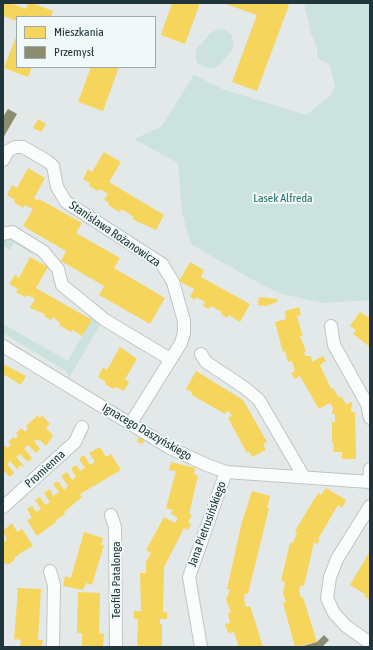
<!DOCTYPE html>
<meta charset="utf-8">
<style>
body{margin:0}
#map{position:relative;width:373px;height:650px;overflow:hidden;background:#e3e8e8;font-family:"Asap Condensed",sans-serif}
canvas{display:block}
.frame{position:absolute;inset:0;border:4px solid #20353b;pointer-events:none}
.legend{position:absolute;left:16px;top:16px;width:140px;height:52px;box-sizing:border-box;background:#f0f8f8;border:1px solid #9daaac;margin:0;padding:5px 7px;list-style:none;font-size:12px;color:#20353b}
.legend li{display:flex;align-items:center;gap:8px;height:20px}
.legend b{width:20px;border:1px solid #9daaac}
</style>
<div id="map">
<canvas width="373" height="650"></canvas>
<div class="frame"></div>
<ul class="legend">
<li><b style="height:11px;background:#f6d55c"></b>Mieszkania</li>
<li><b style="height:11px;background:#8c8c6e"></b>Przemysł</li>
</ul>
</div>
<script>
const g = document.querySelector('canvas').getContext('2d');
g.lineJoin = 'round';
function paint(path, color) { g.fillStyle = color; g.fill(path, 'evenodd'); }
const poly = rows => new Path2D(rows.map(r => 'M' + r).join(''));
function strokePath(path, color, width, dash) { g.strokeStyle = color; g.lineWidth = width; g.lineCap = dash ? 'butt' : 'round'; g.setLineDash(dash || []); g.stroke(path); }
function drawText(font, color, halo, rows, align = 'center') {
  g.font = font + ' "Asap Condensed",sans-serif'; g.lineWidth = 4; g.setLineDash([]); g.textBaseline = 'middle'; g.strokeStyle = halo; g.fillStyle = color; for (const [text, x, y, turn = 0] of rows) {
    g.save(); g.translate(x, y); g.rotate((+turn || 0) * Math.PI / 180); g.textAlign = isNaN(turn) ? turn : align; if (halo) g.strokeText(text, 0, 0); g.fillText(text, 0, 0); g.restore();
  }
}
paint(poly([
 [304,3,370,3,370,300,323,303,282,294,262,285,191,244,182,212,178,163,134,139,161,127,194,75,222,89,306,115,330,96,335,87,330,65,317,58,317,47,311,34],
 [218,29,225,30,232,36,234,46,231,52,217,67,211,68,199,65,196,60,196,49,211,33],
 [11,238,34,251,32,254,14,243,10,250,3,246,3,239],
 [91,315,100,325,69,378,66,371,3,333,3,324,68,361,91,320,89,319]
]), '#cbe2dd');
paint(poly([
 [3,3,10,3,26,9,28,3,32,3,53,11,51,17,17,17,17,21,3,16],
 [172,3,200,3,185,44,161,35],
 [223,3,283,3,289,5,257,91,232,82,257,15],
 [17,34,17,67,32,67,28,77,4,68],
 [91,67,119,67,103,111,78,102],
 [38,119,46,124,41,132,33,128],
 [104,152,121,162,109,182,164,215,156,230,132,219,134,217,125,211,120,210,119,212,108,205,109,203,104,200,108,194,100,189,98,191,89,186,90,183,83,179,88,169,92,172],
 [28,168,45,178,34,198,38,201,39,199,82,223,76,233,120,258,114,268,165,298,150,324,99,295,104,286,61,261,66,251,23,226,33,209,25,205,23,208,14,202,15,200,7,195,12,185,17,188],
 [30,257,48,267,36,288,92,320,82,336,73,330,71,332,59,325,60,323,53,317,51,320,44,316,45,314,30,308,35,299,27,295,25,297,16,292,18,289,9,284,15,275,19,278],
 [190,262,204,270,201,277,250,304,240,322,229,315,227,318,221,314,222,312,211,306,209,309,203,306,205,302,196,297,195,300,190,297,194,289,179,281],
 [259,297,278,299,277,302,266,306,258,305],
 [299,307,301,315,297,316,302,334,304,335,300,336,306,351,304,352,305,356,311,356,312,362,323,356,326,361,320,365,331,389,333,388,339,398,341,396,346,404,352,402,351,412,355,412,356,459,342,459,342,452,332,452,334,450,333,442,331,442,332,440,332,422,335,422,335,414,332,414,333,408,330,403,319,409,300,376,295,379,291,373,295,371,292,361,288,362,285,351,283,352,275,322,286,319,285,311],
 [360,312,370,318,370,347,353,334,356,330,350,326],
 [120,347,137,359,125,379,129,382,124,391,116,387,114,389,105,384,106,382,98,377,103,367,107,370],
 [3,364,26,376,21,385,3,374],
 [196,371,243,400,267,442,263,444,266,450,252,457,249,451,247,453,228,418,232,416,230,413,227,411,225,414,192,395,192,392,186,389],
 [35,413,40,418,42,415,50,424,46,428,53,436,46,446,40,440,39,441,37,439,34,441,40,449,36,453,28,445,24,448,32,458,28,462,20,454,16,457,24,466,23,467,21,465,17,469,10,461,7,464,14,473,10,477,3,470,3,445,8,448,11,445,8,442,14,437,15,439,18,436,16,433,21,428,25,432,28,429,26,426,37,416],
 [138,438,144,439,143,444,137,442],
 [100,447,106,457,111,454,121,470,80,494,82,497,64,512,65,514,55,521,56,522,37,536,27,520,32,518,27,509,32,506,36,512,41,509,35,500,40,497,45,505,50,502,44,493,50,489,53,496,59,492,53,484,58,481,64,490,68,486,61,476,67,472,72,480,76,477,71,468,77,465,80,471,85,468,79,459,84,455,90,465,95,462,89,453],
 [171,462,195,468,194,474,198,476,189,514,192,515,188,523,191,524,188,530,184,528,164,567,163,612,167,612,167,619,160,619,160,624,162,624,162,647,138,647,137,643,138,619,134,619,134,611,141,611,140,573,146,573,146,562,151,553,146,550,164,517,175,523,178,518,171,514,173,510,166,508,176,471,169,470],
 [326,488,346,500,342,508,338,505,318,539,320,540,317,544,314,542,304,586,301,585,299,591,301,598,303,597,317,642,295,647,283,603,286,602,283,593,285,582,281,581,290,543,293,543,297,533,295,531,318,493,321,495],
 [252,491,270,496,267,508,269,508,248,594,245,593,244,600,246,607,250,606,263,647,239,647,234,632,228,633,225,624,230,623,228,613,231,612,226,600,230,589,227,589,242,522],
 [12,523,17,532,22,529,33,546,22,552,14,558,15,560,7,565,6,563,3,564,3,542,7,540,3,531],
 [84,532,103,538,101,545,104,545,92,585,86,583,83,590,63,586,65,576,71,578],
 [370,551,370,598,369,599,364,596,365,594,350,585],
 [16,588,41,589,38,640,43,640,42,647,20,647,21,640,14,639,18,590],
 [78,592,100,593,99,633,104,634,103,647,82,647,82,633,77,633]
]), '#f6d55c');
paint(poly([
 [8,109,17,114,3,138,3,117],
 [324,635,329,640,322,647,303,646,317,642]
]), '#8c8c6e');
const minor = poly([
 [3,160,8,151,15,147,23,147,47,161,53,166,57,187,66,202,162,264,173,282,184,321,184,333,181,343,131,423],
 [3,234,12,232,43,251,58,269,62,285,105,320,170,359],
 [331,326,334,345,367,404,370,418],
 [3,346,170,448,207,465,226,472,370,482],
 [201,354,206,362,245,388,259,400,304,477],
 [369,482,370,469],
 [370,506,337,559,330,577,327,598,334,613,346,626,370,643],
 [3,507,75,442,82,427],
 [111,515,115,527,116,647],
 [50,571,54,585,53,647],
 [201,647,189,577,226,472]
]);
strokePath(minor, '#c0c5c5', 14);
strokePath(minor, '#fbfcfc', 12);
drawText('12px', '#2a736a', '#f0f8f8', [
 ["Lasek Alfreda",283,198]
]);
drawText('12px', '#20353b', '#f0f8f8', [
 ["Stanisława Rożanowicza",115,234,34],
 ["Ignacego Daszyńskiego",147,432,30],
 ["Promienna",45,469,-42],
 ["Jana Pietrusińskiego",207,524,-70],
 ["Teofila Patalonga",116,580,-90]
]);
</script>
